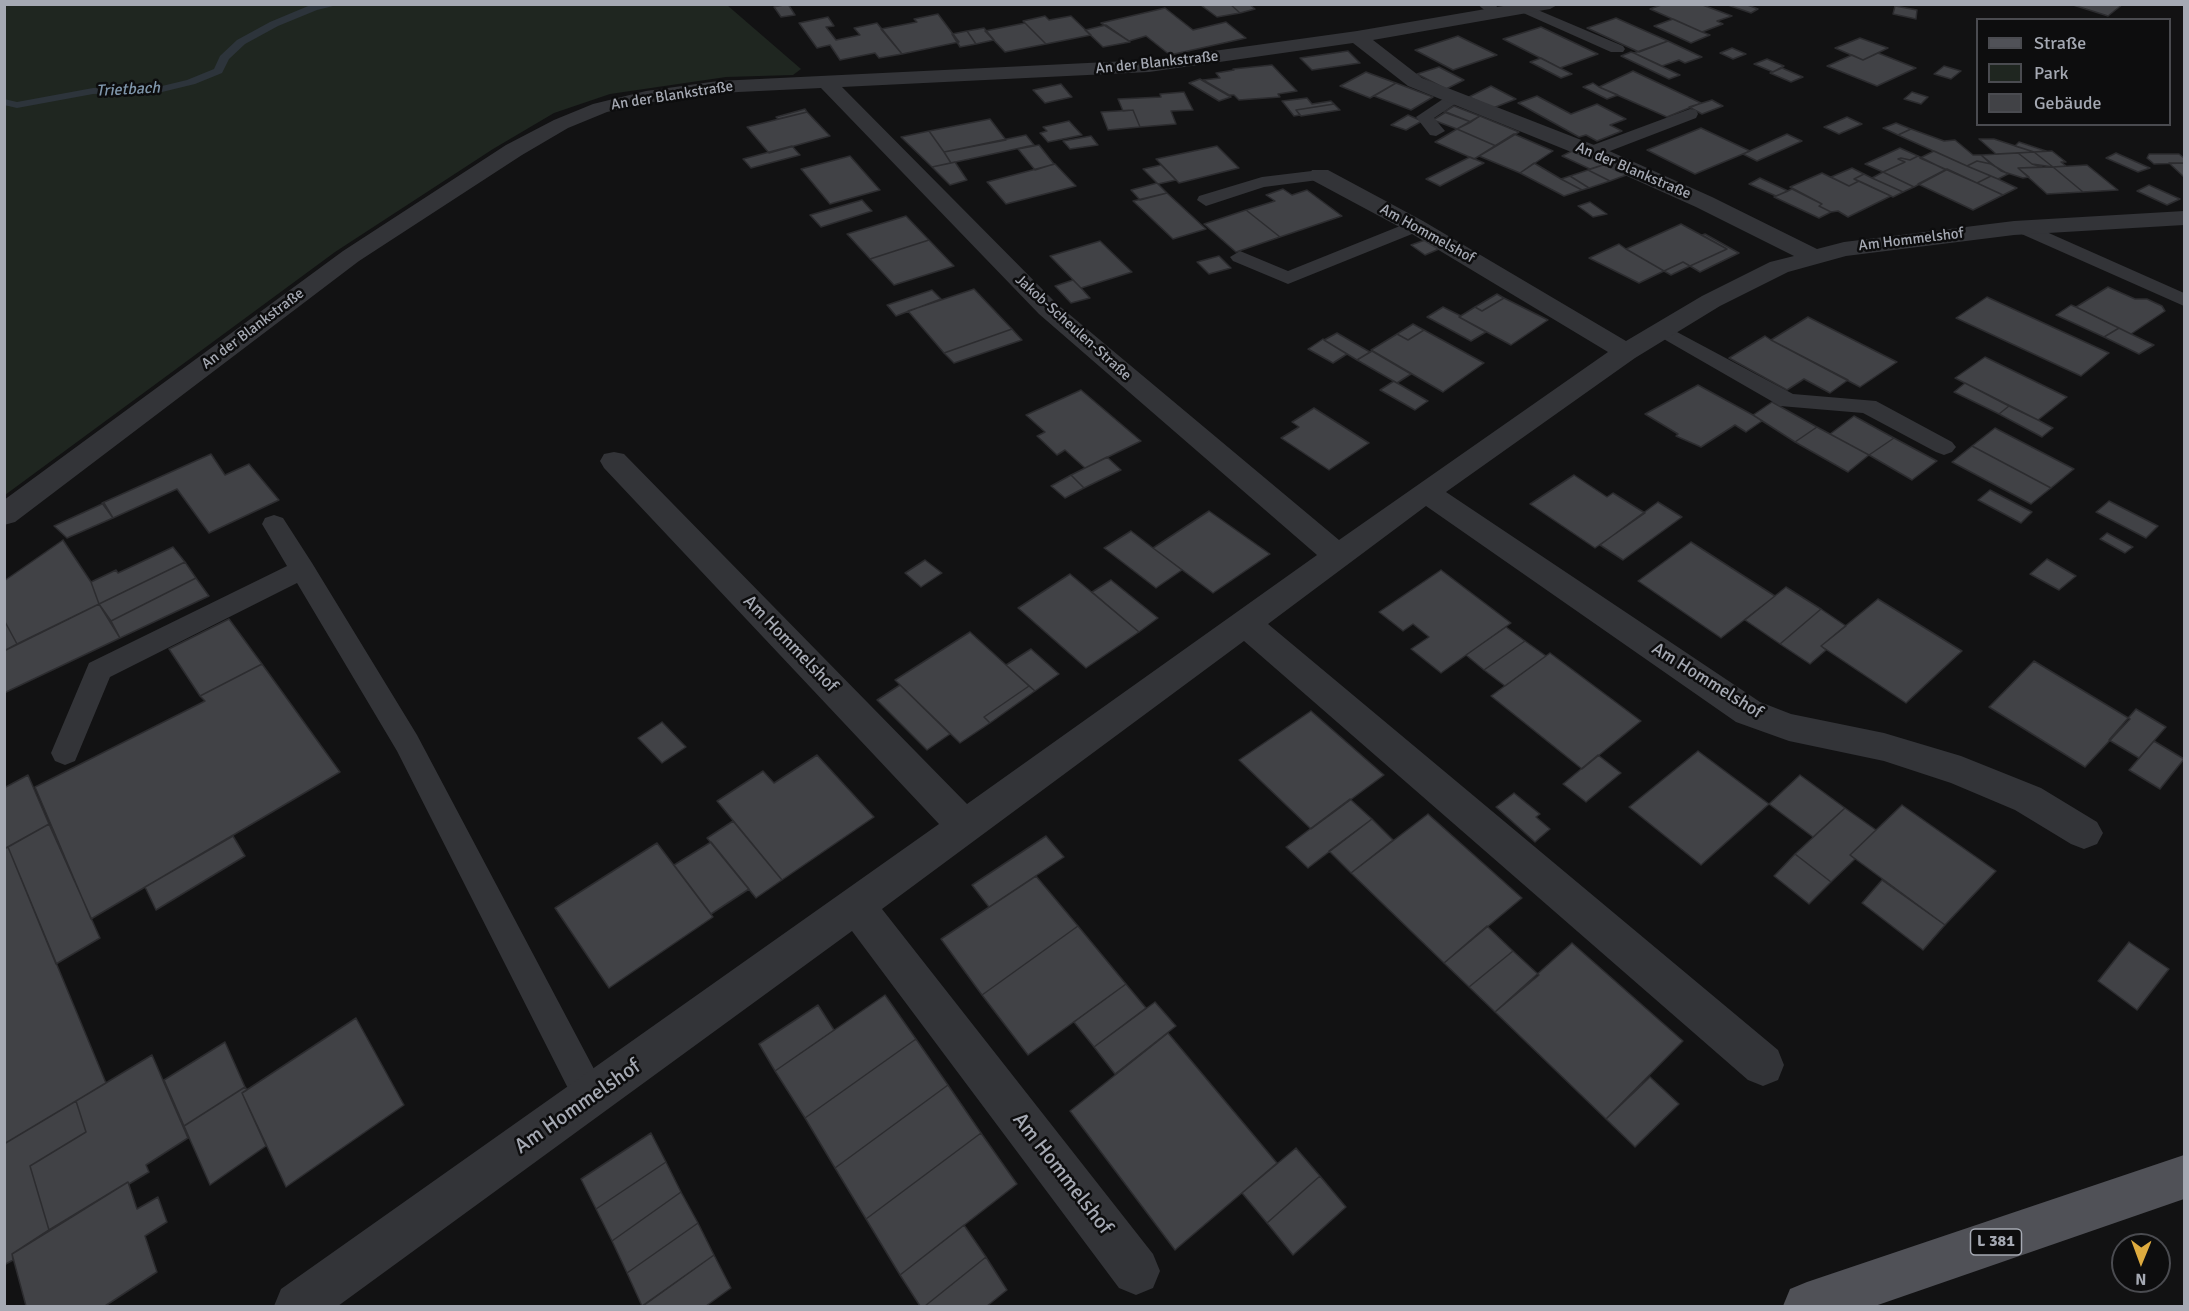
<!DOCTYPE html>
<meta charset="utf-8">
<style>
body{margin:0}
#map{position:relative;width:2189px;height:1311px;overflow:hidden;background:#121213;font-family:Signika,sans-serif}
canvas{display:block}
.frame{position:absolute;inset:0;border:6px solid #a5a9b3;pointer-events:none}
.legend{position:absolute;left:1976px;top:18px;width:195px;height:108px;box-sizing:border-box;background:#0d0d0e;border:2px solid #4a4b50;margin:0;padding:8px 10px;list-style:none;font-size:18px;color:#a5a9b3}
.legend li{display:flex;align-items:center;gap:12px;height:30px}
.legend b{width:30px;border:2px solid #4a4b50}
.north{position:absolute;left:2111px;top:1233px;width:60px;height:60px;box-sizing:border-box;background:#0d0d0e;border:2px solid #4a4b50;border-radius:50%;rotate:181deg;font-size:16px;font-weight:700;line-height:24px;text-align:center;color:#a5a9b3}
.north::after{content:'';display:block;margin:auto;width:21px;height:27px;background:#deab3f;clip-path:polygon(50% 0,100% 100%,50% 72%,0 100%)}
</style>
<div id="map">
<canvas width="2189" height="1311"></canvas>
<div class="frame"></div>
<ul class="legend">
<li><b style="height:8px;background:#505157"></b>Straße</li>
<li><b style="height:16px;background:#1f2620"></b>Park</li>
<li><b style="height:16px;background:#414246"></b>Gebäude</li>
</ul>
<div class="north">N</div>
</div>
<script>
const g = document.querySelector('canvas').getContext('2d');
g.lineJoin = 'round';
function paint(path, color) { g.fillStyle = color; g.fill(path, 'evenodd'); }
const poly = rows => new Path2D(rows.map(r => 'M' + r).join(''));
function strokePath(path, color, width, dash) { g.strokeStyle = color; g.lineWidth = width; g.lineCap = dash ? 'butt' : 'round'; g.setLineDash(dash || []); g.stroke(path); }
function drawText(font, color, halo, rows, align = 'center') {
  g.font = font + ' Signika,sans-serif'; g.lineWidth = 5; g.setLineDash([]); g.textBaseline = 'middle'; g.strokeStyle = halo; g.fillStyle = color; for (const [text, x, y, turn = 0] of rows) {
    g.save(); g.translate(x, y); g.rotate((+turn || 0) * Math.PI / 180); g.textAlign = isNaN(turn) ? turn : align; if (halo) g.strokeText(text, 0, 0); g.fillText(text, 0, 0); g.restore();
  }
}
paint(poly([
 [5,4,727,5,801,69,793,75,726,77,610,94,554,113,493,149,335,252,5,495]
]), '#1f2620');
paint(poly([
 [341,4,317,10,278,26,245,44,229,59,222,73,195,84,162,92,93,94,17,108,4,105,4,99,17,102,93,88,162,86,187,80,214,69,220,56,237,40,270,22,313,4,341,4]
]), '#2d343b');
const building = poly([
 [788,4,795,15,781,17,774,7,788,4],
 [1209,4,1230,4,1240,13,1217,17,1202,6,1209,4],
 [1230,4,1249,4,1255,9,1240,13,1230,4],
 [1664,4,1700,4,1732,16,1717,21,1723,24,1702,32,1650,9,1664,4],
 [1725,4,1745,4,1758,9,1751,13,1725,4],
 [2070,4,2123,4,2108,16,2070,4],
 [1895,6,1917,10,1916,19,1893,14,1895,6],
 [1165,8,1193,30,1226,22,1246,38,1170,55,1146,36,1129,41,1101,23,1165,8],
 [938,14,959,42,902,54,881,29,917,22,914,19,938,14],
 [1045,16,1049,20,1071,16,1091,35,1046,44,1023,21,1045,16],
 [828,17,834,26,826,27,836,40,860,35,854,28,877,23,902,54,879,58,875,53,840,60,830,45,817,48,799,23,828,17],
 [1616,18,1668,41,1639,52,1587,28,1616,18],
 [1673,19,1702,32,1710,35,1691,43,1654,26,1673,19],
 [1025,23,1046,44,1005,52,985,31,1025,23],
 [1106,25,1129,41,1130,42,1103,47,1085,30,1106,25],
 [1541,27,1598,54,1560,68,1503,39,1541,27],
 [984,28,994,40,976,44,967,31,984,28],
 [967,31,976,44,960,47,952,34,967,31],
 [1458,36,1497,55,1453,70,1415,50,1458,36],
 [1860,38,1888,48,1863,60,1835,48,1860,38],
 [1668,41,1702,57,1685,63,1679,60,1662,66,1634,53,1668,41],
 [1732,48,1746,54,1733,59,1720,53,1732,48],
 [1348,51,1360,63,1312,70,1300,58,1348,51],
 [1631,52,1634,53,1680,75,1669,79,1621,56,1631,52],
 [1878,53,1916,68,1877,86,1827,66,1852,55,1863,60,1878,53],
 [1541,58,1560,68,1572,74,1561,78,1530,62,1541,58],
 [1767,59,1784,66,1773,72,1754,64,1767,59],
 [1272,65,1297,91,1278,94,1280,97,1239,100,1234,95,1229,95,1203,80,1220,78,1216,73,1234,70,1233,69,1272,65],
 [1944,66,1961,71,1951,79,1934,74,1944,66],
 [1439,67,1464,80,1446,89,1417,74,1439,67],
 [1782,68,1803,77,1791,82,1770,73,1782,68],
 [1633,71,1701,103,1667,117,1599,87,1633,71],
 [1366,72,1374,75,1396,83,1370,98,1340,86,1366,72],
 [1200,79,1231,97,1219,101,1189,83,1200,79],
 [1396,83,1433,97,1411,110,1374,96,1396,83],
 [1593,83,1599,87,1618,95,1607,99,1583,87,1593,83],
 [1061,84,1072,97,1045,103,1033,90,1061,84],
 [1491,86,1516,99,1493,108,1469,97,1491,86],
 [1184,92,1193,110,1171,111,1176,124,1140,127,1133,110,1123,111,1118,99,1161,97,1160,94,1184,92],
 [1912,92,1928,97,1921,104,1904,99,1912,92],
 [1537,96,1571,114,1597,104,1626,119,1610,125,1622,131,1597,141,1586,135,1579,137,1518,103,1537,96],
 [1307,98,1312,104,1331,101,1334,104,1296,110,1300,115,1294,116,1282,101,1307,98],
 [1712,100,1723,106,1702,114,1689,107,1712,100],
 [1334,104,1340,110,1301,116,1296,110,1334,104],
 [1454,106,1480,116,1471,122,1444,112,1454,106],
 [805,109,807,112,778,119,776,117,805,109],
 [1133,110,1140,127,1108,130,1101,112,1133,110],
 [807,112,830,136,769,153,747,127,807,112],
 [1446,112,1471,122,1457,129,1433,120,1446,112],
 [1408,115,1422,121,1406,130,1391,125,1408,115],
 [1480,116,1519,132,1496,146,1457,129,1480,116],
 [1847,117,1862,124,1839,134,1824,127,1847,117],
 [990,119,1006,140,944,152,929,131,990,119],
 [1069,121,1082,135,1048,142,1040,133,1047,131,1043,127,1069,121],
 [1896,123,1911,129,1898,135,1883,128,1896,123],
 [1701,128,1750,151,1695,174,1647,150,1701,128],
 [1457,129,1496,146,1474,159,1435,142,1457,129],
 [1911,129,1944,141,1955,140,1973,155,1981,155,1991,164,1977,161,1967,166,1898,135,1911,129],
 [929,131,944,152,951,163,932,167,901,137,929,131],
 [1514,134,1553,151,1520,173,1479,156,1514,134],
 [1787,134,1802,141,1757,161,1743,154,1787,134],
 [1026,135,1034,145,951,163,944,152,1026,135],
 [1091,136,1098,145,1070,149,1063,141,1091,136],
 [1979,139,1994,139,2034,152,1996,154,1979,139],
 [2019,142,2046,151,2034,152,2015,146,2019,142],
 [1039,145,1054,164,1035,170,1018,149,1039,145],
 [792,146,800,155,751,168,743,159,792,146],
 [1217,146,1239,168,1179,183,1156,159,1217,146],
 [1900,148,1918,156,1910,160,1901,158,1898,159,1905,162,1883,172,1865,164,1900,148],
 [1574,150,1606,164,1590,169,1562,156,1574,150],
 [1934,151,1967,166,1991,176,1977,183,1920,158,1934,151],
 [2052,151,2066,162,2061,162,2066,166,2053,167,2034,152,2052,151],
 [2034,152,2053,167,2032,164,2018,153,2034,152],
 [2018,153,2032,164,2042,167,2018,168,2029,177,2023,178,2001,171,1981,155,2018,153],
 [2116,153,2150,168,2138,172,2106,158,2116,153],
 [2149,154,2179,154,2184,158,2184,163,2154,164,2147,158,2149,154],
 [850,156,880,190,830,204,801,169,850,156],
 [1918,156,1946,170,1914,187,1883,172,1905,162,1898,159,1901,158,1910,160,1918,156],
 [1470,157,1484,163,1440,186,1426,179,1470,157],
 [1977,161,1991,164,2008,174,1998,179,1967,166,1977,161],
 [955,162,967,180,950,185,932,167,955,162],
 [1534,163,1561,179,1582,190,1564,196,1520,173,1534,163],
 [2169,163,2184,163,2184,177,2169,163],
 [1055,164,1076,186,1006,204,987,182,1055,164],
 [1606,164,1629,174,1610,181,1588,170,1606,164],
 [1161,165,1176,180,1158,184,1143,169,1161,165],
 [2087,165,2118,190,2083,192,2053,167,2087,165],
 [2053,167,2083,192,2047,194,2018,168,2053,167],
 [1852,168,1864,174,1854,179,1859,181,1849,186,1831,177,1852,168],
 [1947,169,1977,183,2003,195,1973,210,1918,184,1947,169],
 [1588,170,1610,181,1589,188,1570,176,1588,170],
 [1883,172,1914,187,1903,192,1872,178,1883,172],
 [1822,173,1849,186,1859,181,1891,196,1848,217,1838,211,1831,212,1819,206,1822,204,1790,187,1822,173],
 [1864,174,1872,178,1903,192,1893,197,1854,179,1864,174],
 [1570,176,1589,188,1582,190,1561,179,1570,176],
 [1991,176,1998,179,2017,188,2003,195,1977,183,1991,176],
 [1760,178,1788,191,1776,196,1749,184,1760,178],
 [1157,183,1167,193,1140,200,1131,190,1157,183],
 [2149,185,2180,199,2167,205,2137,191,2149,185],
 [1283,189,1292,195,1307,190,1342,216,1280,237,1246,210,1275,201,1266,195,1283,189],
 [1792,189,1822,204,1819,206,1831,212,1819,218,1774,197,1792,189],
 [1167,193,1206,229,1173,239,1133,201,1167,193],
 [862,200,872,211,821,227,810,215,862,200],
 [1590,202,1607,214,1593,217,1578,206,1590,202],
 [1246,210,1280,237,1236,252,1204,224,1246,210],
 [906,216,929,240,870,259,847,234,906,216],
 [1681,224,1727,249,1690,266,1683,262,1664,271,1626,249,1681,224],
 [1705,234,1739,253,1700,272,1690,266,1727,249,1702,235,1705,234],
 [929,240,954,266,894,285,870,259,929,240],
 [1425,240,1439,249,1425,255,1411,245,1425,240],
 [1100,241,1132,272,1081,288,1050,256,1100,241],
 [1619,244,1626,249,1664,271,1639,283,1589,258,1619,244],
 [1219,256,1231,268,1209,274,1197,262,1219,256],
 [1683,262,1690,266,1671,275,1664,271,1683,262],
 [1073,280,1081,288,1090,298,1071,303,1055,286,1073,280],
 [2108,287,2135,299,2147,299,2162,306,2165,311,2131,334,2076,307,2108,287],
 [974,289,1012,329,944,353,908,311,974,289],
 [932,290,941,299,896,316,887,305,932,290],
 [1497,294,1504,298,1482,311,1475,307,1497,294],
 [1987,297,2109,353,2081,376,1956,318,1987,297],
 [1504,298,1548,320,1511,345,1459,317,1475,307,1482,311,1504,298],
 [2071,305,2076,307,2119,328,2104,337,2056,315,2071,305],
 [1443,307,1461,316,1459,317,1486,332,1471,341,1427,317,1443,307],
 [1808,317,1897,362,1860,387,1771,340,1808,317],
 [1413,324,1424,330,1408,340,1397,334,1413,324],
 [2119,328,2131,334,2154,345,2139,354,2104,337,2119,328],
 [1012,329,1022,340,954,363,944,353,1012,329],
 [1424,330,1484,363,1443,392,1371,350,1397,334,1408,340,1424,330],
 [1337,333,1370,352,1357,360,1324,340,1337,333],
 [1765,336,1771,340,1848,380,1830,393,1804,379,1787,390,1729,358,1765,336],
 [1323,339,1324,340,1347,354,1333,363,1308,349,1323,339],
 [1372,351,1411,374,1397,383,1357,360,1372,351],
 [1985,357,2067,397,2038,420,1955,378,1985,357],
 [1394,381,1397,383,1428,401,1415,410,1380,390,1394,381],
 [1965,383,2009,406,1999,414,1954,392,1965,383],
 [1698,385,1753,415,1762,421,1746,432,1735,425,1701,447,1676,436,1678,434,1645,414,1698,385],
 [1081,390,1141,441,1085,468,1065,450,1057,455,1037,436,1045,432,1026,415,1081,390],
 [1772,402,1817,427,1795,442,1753,415,1772,402],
 [2009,406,2038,420,2053,428,2042,437,1999,414,2009,406],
 [1314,408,1369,443,1329,470,1281,438,1299,427,1292,422,1314,408],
 [1854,416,1894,438,1869,455,1830,434,1854,416],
 [1817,427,1869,455,1848,472,1795,442,1817,427],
 [1995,428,2074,469,2051,488,1972,446,1995,428],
 [1894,438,1937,461,1912,480,1869,455,1894,438],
 [1972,446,2051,488,2031,504,1952,462,1972,446],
 [211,454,225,475,249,464,279,500,209,533,177,489,113,518,102,503,211,454],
 [1107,457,1121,470,1084,488,1071,475,1107,457],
 [1071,475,1084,488,1065,498,1051,486,1071,475],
 [1574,475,1607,497,1613,493,1645,513,1595,548,1530,504,1574,475],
 [1990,490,2032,512,2021,523,1978,500,1990,490],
 [2109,501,2158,526,2146,538,2096,512,2109,501],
 [1658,502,1682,517,1623,560,1600,545,1658,502],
 [104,503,113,518,67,538,54,526,104,503],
 [1209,511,1270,554,1213,593,1153,548,1209,511],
 [1131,531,1153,548,1182,570,1156,588,1104,548,1131,531],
 [2107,533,2133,547,2125,553,2100,539,2107,533],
 [63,540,91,582,99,604,17,644,4,620,4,581,63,540],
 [1691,542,1775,596,1721,638,1638,581,1691,542],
 [173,547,185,562,99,604,91,582,116,570,118,573,173,547],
 [2047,559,2076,576,2059,590,2030,574,2047,559],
 [925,560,942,573,921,587,905,573,925,560],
 [185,562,196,578,111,621,99,604,185,562],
 [1441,570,1511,623,1441,673,1411,649,1429,637,1413,624,1403,631,1379,612,1441,570],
 [1070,574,1139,632,1086,668,1018,608,1070,574],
 [196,578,209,596,120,638,111,621,196,578],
 [1111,580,1158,618,1139,632,1092,592,1111,580],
 [1786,587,1821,609,1780,644,1745,620,1786,587],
 [1878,599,1962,651,1906,703,1821,646,1878,599],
 [99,604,120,638,4,693,4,651,99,604],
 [1821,609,1846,626,1821,646,1826,650,1810,664,1780,644,1821,609],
 [229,619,262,664,200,696,169,649,229,619],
 [4,620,17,644,4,651,4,620],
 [1506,627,1525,641,1484,670,1466,655,1506,627],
 [970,632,1029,686,984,717,990,723,960,743,895,680,970,632],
 [1525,641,1546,656,1505,686,1484,670,1525,641],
 [1031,649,1059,674,1035,691,1006,665,1031,649],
 [1550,653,1641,721,1582,769,1491,696,1550,653],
 [2034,661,2130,719,2085,767,1989,707,2034,661],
 [262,664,340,772,91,919,35,787,205,701,200,696,262,664],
 [900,685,950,734,927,750,877,700,900,685],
 [1029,686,1035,691,990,723,984,717,1029,686],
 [2136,709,2166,727,2139,758,2109,740,2136,709],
 [1311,711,1384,775,1311,829,1239,760,1311,711],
 [662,722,686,747,662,763,638,738,662,722],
 [2154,741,2184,759,2160,789,2129,770,2154,741],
 [1698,751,1769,804,1701,865,1629,807,1698,751],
 [817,755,874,817,782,880,717,801,763,771,774,783,817,755],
 [1598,755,1621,773,1586,802,1563,784,1598,755],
 [28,775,49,824,4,849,4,788,28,775],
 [1800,775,1845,808,1813,837,1769,804,1800,775],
 [1514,793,1540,814,1536,817,1550,829,1535,842,1496,807,1514,793],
 [1350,799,1372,819,1308,868,1286,847,1350,799],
 [1902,805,1996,871,1945,925,1850,855,1902,805],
 [1845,808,1876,830,1850,855,1855,859,1831,882,1795,854,1845,808],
 [1428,814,1522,898,1444,963,1351,873,1428,814],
 [1372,819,1393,840,1351,873,1329,851,1372,819],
 [733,821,782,880,756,898,707,838,733,821],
 [49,824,100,938,56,964,8,847,49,824],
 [233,836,245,856,156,910,145,887,233,836],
 [1046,836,1064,857,989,907,972,885,1046,836],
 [711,842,749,889,711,914,674,865,711,842],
 [657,843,713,917,609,988,555,908,657,843],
 [8,847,106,1083,4,1144,4,849,8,847],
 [1795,854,1831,882,1809,904,1774,876,1795,854],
 [1036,876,1078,926,982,995,941,939,1036,876],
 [1882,880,1945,925,1923,950,1862,903,1882,880],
 [1078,926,1126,984,1028,1055,982,995,1078,926],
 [1487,926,1513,951,1469,987,1444,963,1487,926],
 [2129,942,2169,969,2137,1010,2098,981,2129,942],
 [1572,943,1683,1041,1606,1119,1495,1012,1572,943],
 [1513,951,1539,975,1495,1012,1469,987,1513,951],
 [1126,984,1146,1008,1094,1047,1074,1022,1126,984],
 [885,995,916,1039,805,1118,775,1071,885,995],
 [1155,1002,1176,1026,1115,1074,1094,1047,1155,1002],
 [818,1005,834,1030,775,1071,759,1044,818,1005],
 [356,1018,404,1105,286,1187,242,1093,356,1018],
 [1168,1033,1277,1163,1175,1250,1070,1111,1168,1033],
 [916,1039,948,1085,835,1168,805,1118,916,1039],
 [225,1042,245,1087,184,1126,164,1080,225,1042],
 [152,1055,188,1138,146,1165,149,1172,129,1184,128,1182,49,1230,30,1166,86,1132,76,1101,152,1055],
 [1650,1077,1679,1104,1635,1147,1606,1119,1650,1077],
 [948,1085,981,1133,866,1219,835,1168,948,1085],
 [245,1087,247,1090,242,1093,266,1146,210,1185,184,1126,245,1087],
 [76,1101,86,1132,30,1166,49,1230,12,1254,13,1260,4,1265,4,1144,76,1101],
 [651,1133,666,1162,596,1209,581,1179,651,1133],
 [981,1133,1017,1184,900,1275,866,1219,981,1133],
 [1296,1148,1320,1176,1267,1223,1242,1193,1296,1148],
 [666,1162,681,1192,612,1241,596,1209,666,1162],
 [1320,1176,1346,1207,1293,1255,1267,1223,1320,1176],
 [128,1182,137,1209,158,1197,167,1222,145,1236,157,1272,105,1306,26,1306,12,1254,128,1182],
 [681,1192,698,1223,627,1273,612,1241,681,1192],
 [698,1223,714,1255,642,1306,627,1273,698,1223],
 [964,1225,986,1257,925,1306,920,1306,900,1275,964,1225],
 [714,1255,731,1288,706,1306,643,1306,714,1255],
 [986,1257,1007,1290,987,1306,925,1306,986,1257]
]);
paint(building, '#414246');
strokePath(building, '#2c2c2f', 1.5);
paint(poly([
 [1477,4,1494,4,1505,14,1503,17,1493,17,1477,4],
 [1526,5,1623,46,1625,49,1623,52,1611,52,1521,12,1519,9,1521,6,1526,5],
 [1452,93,1458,94,1460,98,1458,102,1434,118,1445,131,1436,136,1430,135,1416,117,1452,93],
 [1690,109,1696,110,1698,114,1696,118,1597,156,1591,157,1582,152,1585,148,1690,109],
 [1320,170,1329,175,1326,179,1264,187,1206,206,1197,200,1199,196,1262,177,1320,170],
 [1415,220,1424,226,1422,230,1288,284,1233,261,1230,257,1240,251,1288,271,1415,220],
 [2024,222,2184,293,2184,306,2017,232,2015,228,2017,224,2024,222],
 [1662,324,1793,394,1876,401,1952,442,1956,447,1952,452,1944,455,1936,452,1863,413,1780,406,1655,334,1652,330,1655,326,1662,324],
 [274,515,283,518,312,563,417,735,603,1086,609,1098,603,1110,591,1116,579,1110,397,751,297,583,110,677,75,761,65,765,55,761,51,753,89,663,287,566,262,524,265,518,274,515]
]), '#333438');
paint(poly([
 [1515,4,1559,4,1550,9,1373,40,1422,78,1607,150,1712,197,1817,249,1844,242,2014,221,2184,211,2184,225,2014,235,1846,256,1788,272,1720,306,1635,358,1446,492,1760,702,1791,714,1884,733,1961,756,2041,788,2097,822,2103,833,2097,844,2084,849,2071,844,2015,810,1951,783,1884,761,1789,741,1736,722,1426,506,1268,624,1778,1050,1784,1065,1778,1080,1763,1086,1748,1080,1244,641,882,909,1153,1254,1160,1271,1153,1288,1136,1295,1119,1288,852,931,338,1306,274,1306,281,1289,939,824,604,468,600,461,604,454,614,452,624,454,967,804,1317,555,1039,314,821,88,718,93,646,103,607,112,568,128,522,155,359,261,15,522,4,525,4,500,343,251,506,145,554,120,593,104,646,91,718,81,1149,60,1357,31,1515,4],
 [1353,43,1408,86,1591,160,1696,207,1794,256,1770,262,1702,296,1626,341,1423,221,1328,170,1312,170,1309,175,1312,180,1407,231,1608,352,1339,540,1057,304,842,87,1149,72,1353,43]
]), '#333438');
paint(poly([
 [2184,1155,2184,1199,1875,1306,1783,1306,1790,1289,1807,1282,2184,1155]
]), '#505157');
drawText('15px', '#a5a9b3', '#0d0d0e', [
 ["An der Blankstraße",1157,63,-6],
 ["An der Blankstraße",672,96,-9],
 ["An der Blankstraße",1633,171,23],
 ["Am Hommelshof",1427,234,29],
 ["Am Hommelshof",1911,240,-7],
 ["Jakob-Scheulen-Straße",1073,328,42],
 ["An der Blankstraße",253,329,-37]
]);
drawText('italic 16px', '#7f96ab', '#0d0d0e', [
 ["Trietbach",128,90,-3]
]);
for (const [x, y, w] of [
 [1996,1242,51]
]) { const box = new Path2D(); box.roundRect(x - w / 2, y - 13, w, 26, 4.5); g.fillStyle = '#0d0d0e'; g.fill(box); strokePath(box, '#a5a9b3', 1.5); }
drawText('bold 16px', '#a5a9b3', null, [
 ["L 381",1996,1242]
]);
drawText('18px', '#a5a9b3', '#0d0d0e', [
 ["Am Hommelshof",790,644,46],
 ["Am Hommelshof",1707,681,32]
]);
drawText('21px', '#a5a9b3', '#0d0d0e', [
 ["Am Hommelshof",578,1107,-35],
 ["Am Hommelshof",1062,1174,52]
]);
</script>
